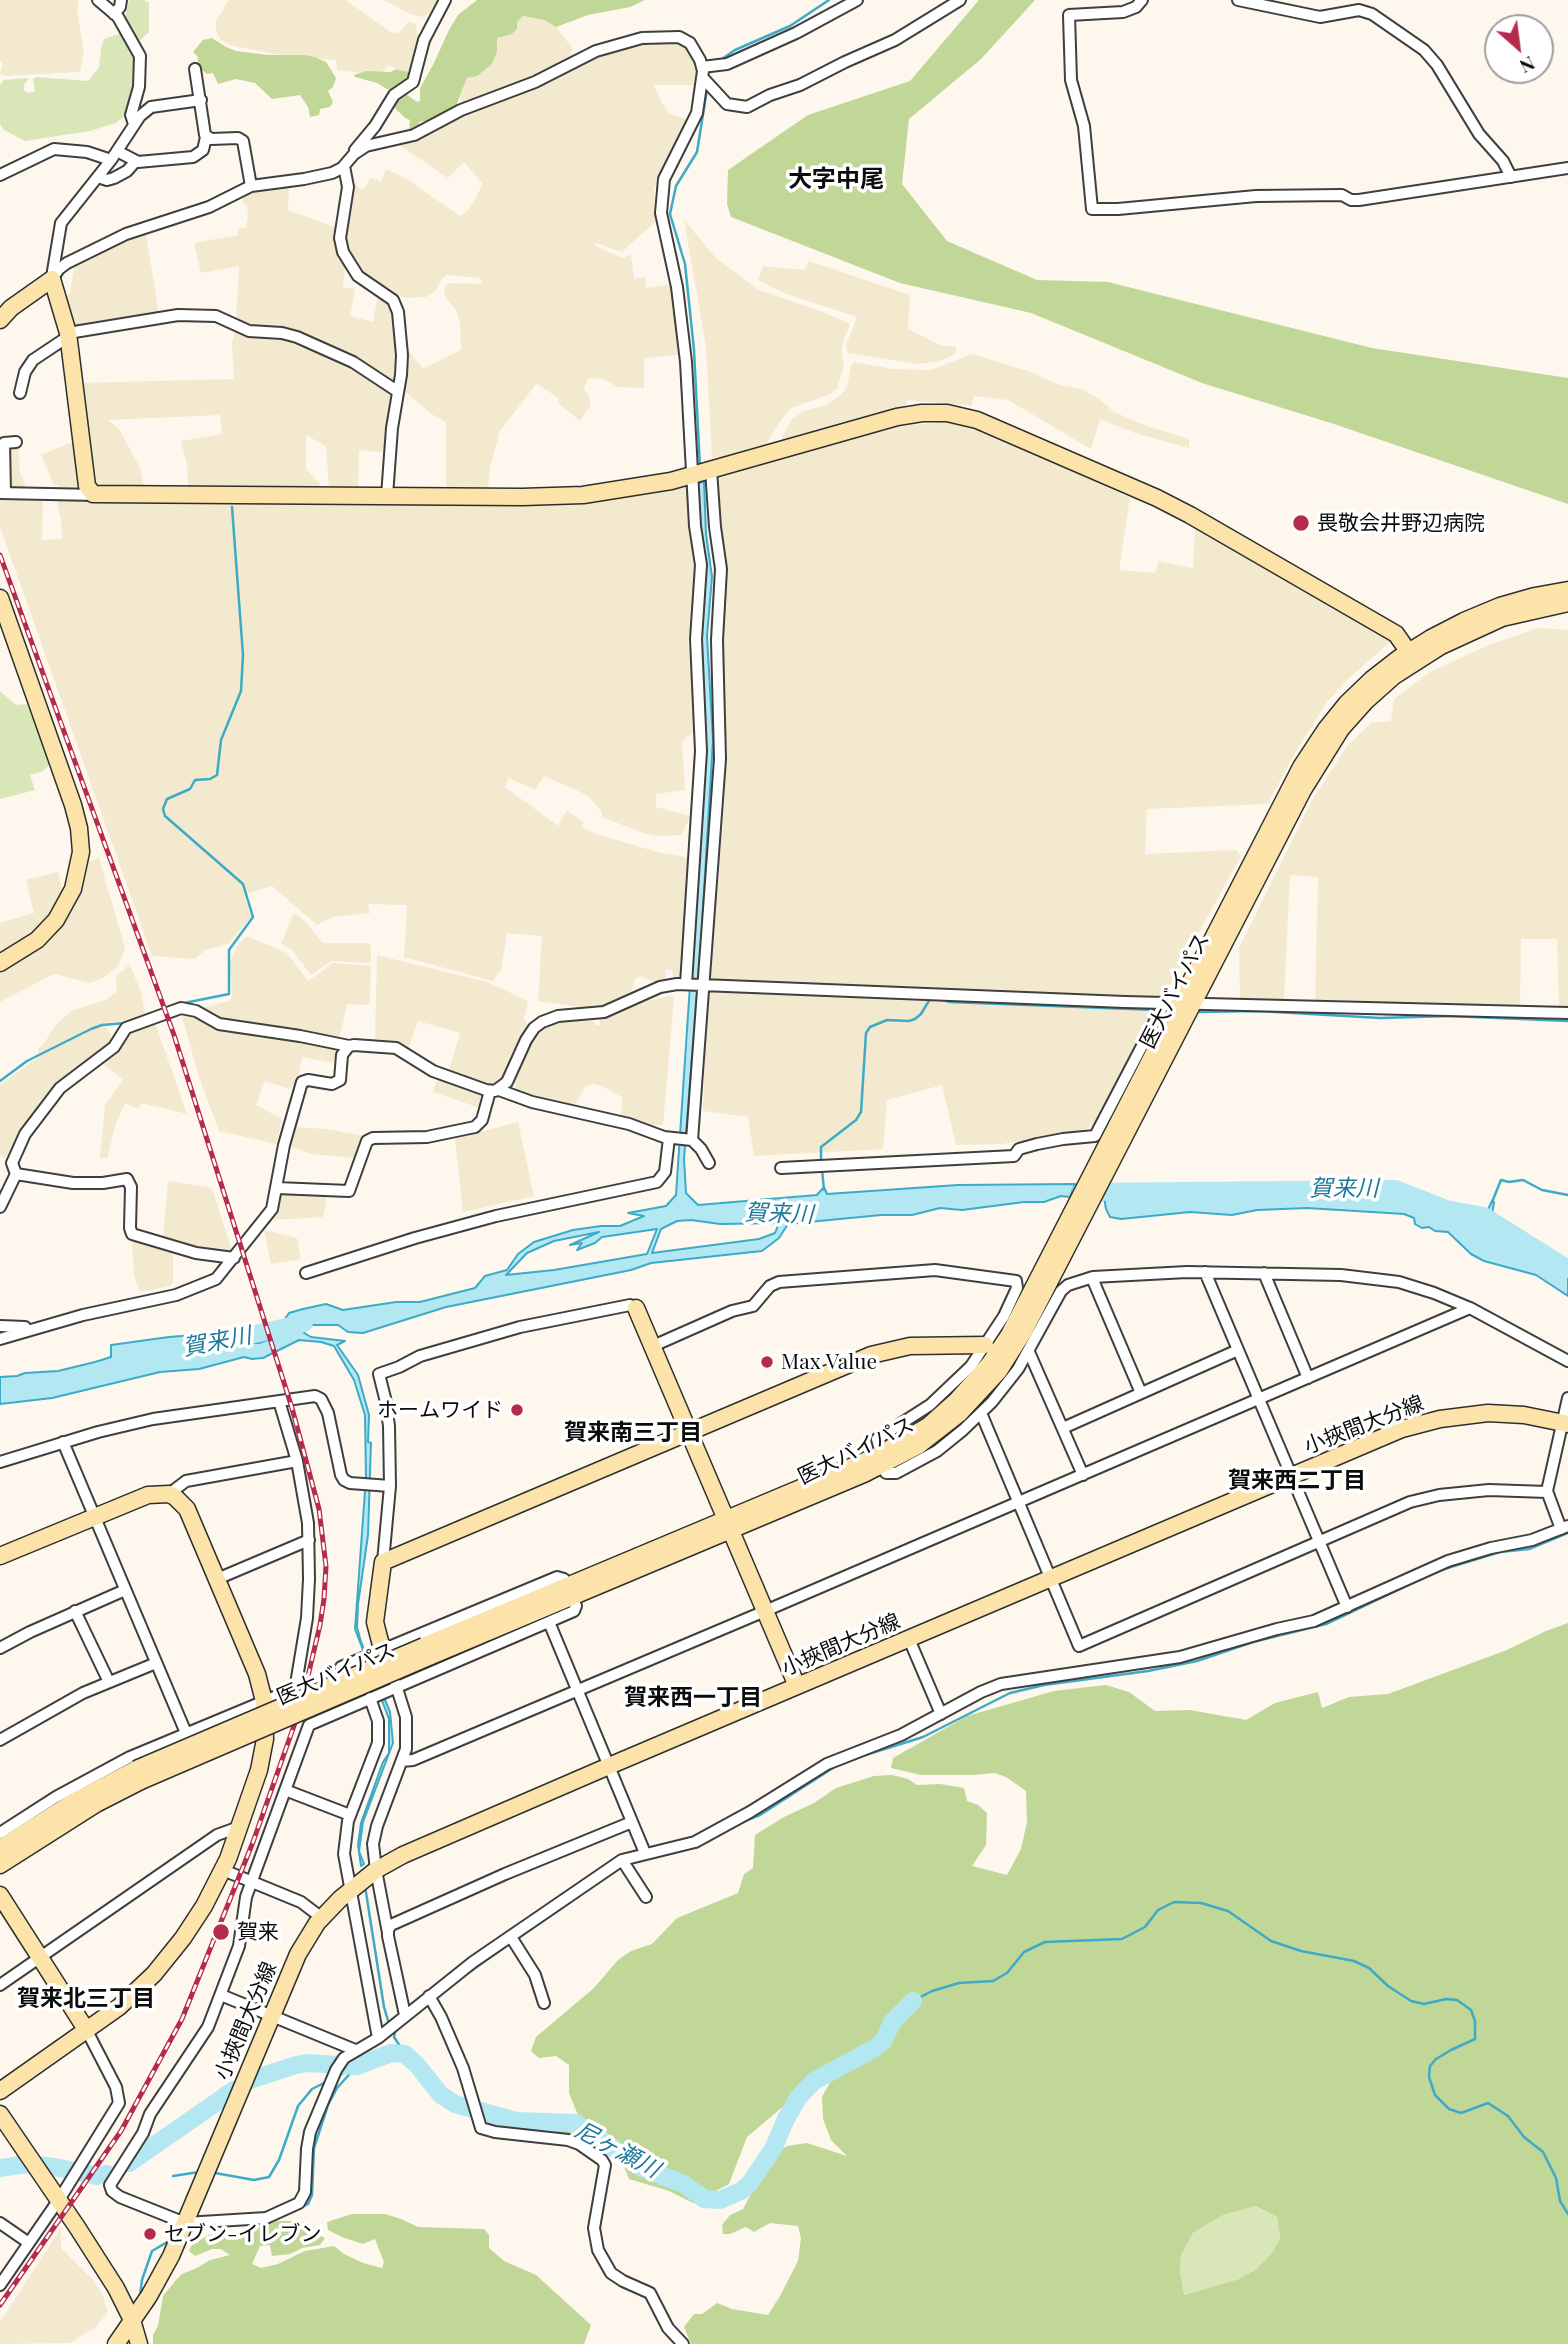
<!DOCTYPE html>
<meta charset="utf-8">
<style>
body{margin:0}
#map{position:relative;width:1568px;height:2344px;overflow:hidden;background:#fef7ed;font-family:"Playfair Display",serif}
canvas{display:block}
.north{position:absolute;left:1484px;top:14px;width:70px;height:70px;box-sizing:border-box;background:#fff;border:2px solid #9e9e9e;border-radius:50%;rotate:152deg;font-size:19px;font-weight:700;line-height:28px;text-align:center;color:#0c0c0c}
.north::after{content:'';display:block;margin:auto;width:24px;height:32px;background:#b62a4c;clip-path:polygon(50% 0,100% 100%,50% 72%,0 100%)}
</style>
<div id="map">
<canvas width="1568" height="2344"></canvas>
<div class="north">N</div>
</div>
<script>
const g = document.querySelector('canvas').getContext('2d');
g.lineJoin = 'round';
function paint(path, color) { g.fillStyle = color; g.fill(path, 'evenodd'); }
const poly = rows => new Path2D(rows.map(r => 'M' + r).join(''));
function strokePath(path, color, width, dash) { g.strokeStyle = color; g.lineWidth = width; g.lineCap = dash ? 'butt' : 'round'; g.setLineDash(dash || []); g.stroke(path); }
function drawText(font, color, halo, rows, align = 'center') {
  g.font = font + ' "Playfair Display","Noto Sans JP",serif'; g.lineWidth = 7; g.setLineDash([]); g.textBaseline = 'middle'; g.strokeStyle = halo; g.fillStyle = color; for (const [text, x, y, turn = 0] of rows) {
    g.save(); g.translate(x, y); g.rotate((+turn || 0) * Math.PI / 180); g.textAlign = isNaN(turn) ? turn : align; if (halo) g.strokeText(text, 0, 0); g.fillText(text, 0, 0); g.restore();
  }
}
paint(poly([
 [0,0,79,0,77,11,84,52,80,72,4,76,0,73,3,64,0,61],
 [229,0,346,0,390,32,399,33,408,22,415,23,417,33,420,36,410,73,388,65,380,75,337,70,336,60,275,54,230,45,220,39,216,30,216,21],
 [384,0,437,0,429,14,423,17,410,14],
 [523,16,544,20,556,27,573,49,571,52,575,58,542,75,465,104,460,99,467,77,497,38,512,34,517,29,517,22],
 [660,41,677,42,685,45,694,61,697,73,696,85,654,85,662,103,669,113,688,120,654,189,655,222,622,252,596,243,595,246,623,258,631,255,634,278,645,277,646,288,672,284,679,355,644,358,644,388,618,387,603,379,588,378,584,389,590,398,590,406,580,421,558,403,559,399,537,383,500,431,490,467,488,489,446,488,446,422,433,415,403,390,406,347,423,369,461,350,460,323,456,310,444,295,445,286,449,283,483,284,480,278,448,275,442,278,435,292,426,297,406,298,384,289,359,271,345,242,353,183,363,190,371,178,381,182,386,169,407,179,460,216,469,210,483,184,464,162,448,178,397,143,425,136,463,115,538,86,600,55,632,45],
 [289,185,288,210,337,228,340,257,345,267,343,287,355,289,350,316,373,322,378,295,387,300,394,312,398,345,395,382,392,383,298,332,244,326,236,322,239,266,201,273,194,243,238,235,238,228,246,228,248,217,247,205,243,204,243,195,255,190],
 [684,220,716,258,759,290,823,312,850,324,841,348,844,365,837,389,828,395,791,408,781,420,767,443,759,448,719,462,718,457,712,458,706,346],
 [146,234,159,314,73,326,65,299,70,293,75,263,129,237],
 [809,261,910,295,908,329,940,345,956,347,956,353,941,361,918,364,848,353,846,345,857,317,784,293,758,280,763,266,804,270],
 [235,332,292,338,353,366,391,393,385,453,359,450,358,490,332,489,329,487,326,446,306,435,306,469,321,485,321,489,188,488,187,464,181,441,222,434,220,415,108,420,119,429,140,468,144,487,101,488,96,485,80,383,234,379,232,343],
 [972,354,1031,372,1059,385,1081,389,1098,398,1114,412,1147,426,1183,437,1189,440,1189,448,1135,433,1100,419,1091,449,1008,400,974,396,971,406,907,400,905,408,778,445,792,419,804,411,827,405,842,394,847,387,851,366,854,362,893,369,931,370],
 [951,421,1005,439,1130,498,1119,570,1156,573,1158,561,1193,568,1195,529,1197,526,1391,641,1347,680,1327,702,1293,756,1268,804,1147,809,1145,854,1236,850,1241,856,1094,1123,1087,1129,1002,1144,956,1145,942,1085,887,1100,883,1149,754,1156,748,1117,703,1111,705,1045,725,795,723,628,726,596,717,476,895,427],
 [77,440,80,486,76,489,59,488,58,485,54,485,41,455],
 [18,444,20,473,27,489,9,489,7,445],
 [689,484,691,540,696,560,688,643,696,732,687,736,682,744,685,790,656,794,656,807,691,816,681,835,658,836,643,833,602,817,602,812,587,795,544,776,535,790,509,778,505,787,558,826,567,810,584,823,582,827,596,834,661,853,692,858,680,976,674,980,672,970,665,970,666,980,656,983,641,976,636,978,631,992,599,1007,587,1008,538,1001,542,936,507,933,501,970,493,981,404,957,407,905,368,904,370,913,332,917,317,925,272,886,244,895,251,917,228,944,205,950,195,959,152,956,0,527,0,500,43,501,42,540,62,539,61,520,57,501,549,504,629,496],
 [1538,628,1568,630,1568,1010,1559,1010,1557,939,1521,939,1520,1009,1315,1003,1318,877,1290,875,1284,1001,1240,999,1239,948,1311,802,1347,746,1371,723,1391,721,1394,699,1430,672,1489,645],
 [99,858,125,948,118,966,103,978,90,983,54,974,0,1002,0,972,21,961,45,943,59,928,71,913,84,885,89,861],
 [58,872,63,893,53,911,27,938,0,955,0,923,34,913,26,880],
 [294,913,305,921,323,943,367,943,371,946,371,963,331,961,311,975,292,950,281,944],
 [247,936,287,953,308,981,333,963,371,966,370,1003,367,1005,347,1004,334,1063,302,1057,298,1078,290,1089,265,1081,256,1105,282,1119,276,1144,219,1131,199,1077,181,1013,230,1001,232,995,230,963,237,946],
 [377,955,487,982,528,1001,524,1018,528,1027,506,1076,495,1085,490,1085,449,1071,460,1033,418,1021,408,1050,400,1043,375,1039],
 [130,964,141,993,145,1014,129,1021,104,1022,113,1040,112,1043,74,1071,11,1155,5,1158,0,1155,0,1085,40,1056,38,1049,45,1042,55,1026,71,1011,106,1000,117,992,116,976],
 [669,996,672,996,674,999,663,1125,646,1125,620,1117,623,1098,602,1086,593,1084,586,1086,574,1106,519,1091,515,1086,515,1082,532,1041,549,1023,560,1021,594,1021,595,1025,600,1025,600,1019,632,1004],
 [154,1020,187,1114,142,1103,138,1109,125,1103,116,1123,107,1158,100,1158,105,1105,123,1080,102,1063,124,1043,132,1027],
 [437,1079,484,1095,480,1108,433,1092],
 [518,1122,534,1196,463,1212,455,1139],
 [293,1127,327,1129,365,1136,355,1158,311,1154,289,1146],
 [168,1181,212,1188,232,1251,215,1253,165,1240,163,1237],
 [281,1193,327,1196,323,1217,269,1220],
 [264,1230,297,1238,301,1259,271,1264],
 [132,1239,173,1249,173,1283,169,1286,140,1292,134,1276],
 [61,2228,61,2248,91,2278,102,2293,108,2312,96,2327,70,2343,0,2344,0,2322]
]), '#f3e9ce');
paint(poly([
 [129,0,144,0,149,3,149,32,129,50,135,54,144,80,143,94,140,102,116,123,90,131,25,141,4,130,0,124,0,85,4,80,29,78,24,85,24,91,29,93,35,91,33,79,37,77,88,81,99,67,101,48,104,39,122,33],
 [0,691,16,705,27,704,50,764,43,771,30,775,35,790,0,799],
 [1254,2206,1277,2217,1280,2239,1271,2254,1255,2270,1239,2279,1184,2295,1180,2271,1181,2255,1193,2233,1223,2215]
]), '#d9e7b8');
paint(poly([
 [477,0,645,0,630,7,588,15,556,27,544,20,523,16,517,22,517,29,512,34,497,38,497,52,491,65,477,76,467,78,456,106,430,120,419,122,418,129,409,132,410,120,405,118,395,108,394,104,400,95,406,94,417,102,420,101,420,88,433,65,449,30,458,15],
 [979,0,1035,0,981,59,909,119,902,184,947,241,1037,280,1108,282,1372,348,1568,378,1568,504,1334,424,1202,383,1031,313,900,283,731,217,727,204,728,170,808,115,910,81],
 [212,38,226,47,236,51,268,55,304,55,315,57,326,62,336,78,333,87,328,91,333,102,330,107,320,109,319,115,310,117,308,107,300,95,272,99,255,83,236,79,218,84,213,73,207,74,202,70,198,63,198,57,193,52,203,40],
 [396,69,413,73,413,77,392,92,377,83,355,77,354,75,366,71,391,72],
 [1568,1623,1568,2344,691,2344,684,2327,694,2314,702,2314,717,2303,732,2309,768,2315,780,2296,798,2261,801,2238,798,2226,770,2223,754,2232,746,2227,730,2234,723,2234,722,2225,730,2215,743,2209,772,2155,787,2146,807,2143,847,2156,831,2140,823,2119,822,2097,833,2077,817,2084,786,2104,747,2137,729,2184,693,2203,669,2191,629,2179,615,2144,560,2135,551,2130,559,2124,578,2115,569,2093,569,2065,556,2056,539,2058,531,2051,536,2037,594,1988,618,1960,631,1951,652,1944,677,1918,738,1893,744,1874,753,1868,755,1835,784,1817,814,1803,836,1788,874,1776,892,1775,908,1779,917,1785,940,1784,964,1788,967,1801,978,1805,987,1813,986,1845,972,1866,1007,1875,1021,1849,1027,1822,1026,1791,1006,1777,995,1773,973,1775,921,1775,891,1768,893,1758,967,1716,1054,1691,1106,1685,1129,1692,1155,1711,1190,1710,1246,1720,1275,1703,1318,1692,1322,1708,1349,1697,1388,1694,1507,1650,1546,1631],
 [1255,2206,1277,2217,1280,2239,1271,2254,1255,2270,1239,2279,1184,2295,1180,2271,1181,2255,1193,2233,1223,2215],
 [352,2214,385,2214,401,2219,418,2227,484,2229,489,2235,489,2248,504,2261,536,2275,591,2325,584,2344,153,2344,153,2335,158,2326,163,2296,176,2280,182,2274,197,2268,210,2260,230,2255,221,2249,212,2249,195,2256,189,2251,192,2244,209,2235,234,2234,277,2221,297,2221,305,2223,310,2231,325,2238,320,2245,302,2248,290,2254,272,2256,270,2245,260,2246,252,2264,261,2268,278,2264,305,2251,334,2246,344,2254,363,2263,382,2268,384,2262,375,2239,363,2244,342,2237,328,2230,327,2222]
]), '#c0d798');
const water = poly([
 [704,482,706,534,712,577,707,636,713,740,701,941,684,1159,686,1193,698,1205,817,1195,824,1187,827,1194,958,1185,1075,1184,1070,1197,1061,1196,1044,1202,1024,1202,962,1210,940,1208,912,1215,881,1215,788,1224,779,1238,762,1251,651,1263,631,1270,446,1307,363,1333,348,1332,338,1325,308,1325,304,1333,311,1337,345,1341,337,1345,358,1375,369,1415,368,1442,371,1443,368,1535,358,1604,357,1627,361,1642,390,1712,393,1743,363,1822,359,1851,364,1864,361,1866,358,1845,361,1823,383,1762,389,1753,389,1719,355,1629,366,1478,365,1415,354,1380,334,1346,321,1342,299,1340,263,1358,252,1359,244,1357,199,1369,160,1372,52,1398,0,1404,0,1377,17,1376,25,1373,58,1371,95,1362,111,1357,111,1345,169,1337,218,1333,234,1337,246,1343,259,1343,280,1335,283,1322,289,1313,303,1309,326,1304,343,1310,396,1302,420,1302,475,1288,485,1276,507,1270,518,1254,534,1242,573,1230,601,1226,620,1226,644,1216,628,1213,666,1206,676,1195,692,955,700,538,697,483,704,482],
 [691,1220,720,1224,779,1223,775,1233,759,1239,652,1253,661,1229,677,1221,691,1220],
 [657,1229,647,1254,554,1270,506,1275,527,1253,554,1241,599,1232,570,1245,582,1243,577,1250,595,1243,602,1237,657,1229],
 [1110,1188,1195,1192,1196,1195,1204,1196,1295,1191,1415,1194,1429,1198,1447,1212,1482,1222,1492,1201,1494,1202,1490,1227,1568,1266,1568,1296,1536,1275,1484,1261,1471,1254,1448,1232,1435,1231,1429,1227,1422,1228,1415,1224,1414,1218,1404,1214,1307,1208,1257,1210,1232,1215,1190,1212,1121,1219,1110,1217,1106,1209,1104,1197,1110,1188]
]);
paint(water, '#b3e8f3');
strokePath(water, '#3dabc7', 2);
strokePath(poly([
 [719,61,735,50,790,26,829,0],
 [700,468,694,350,685,264,670,214,676,186,697,152,707,89],
 [943,1000,950,1002,1156,1010],
 [184,1003,229,994,229,950,253,917,243,884,165,816,163,809,167,799,190,789,195,780,210,779,217,775,221,740,241,691,243,655,232,507],
 [1197,1012,1258,1011,1380,1018,1450,1016,1568,1021],
 [0,1081,27,1061,91,1029,102,1025,125,1023],
 [821,1162,821,1147,856,1120,861,1112,866,1033,870,1027,887,1020,909,1021,915,1019,921,1014,930,999],
 [822,1169,824,1190],
 [1492,1202,1501,1180,1509,1182,1523,1180,1542,1190,1568,1195],
 [1441,1570,1500,1552,1529,1549,1568,1533],
 [856,1758,923,1737,1010,1693,1044,1685,1148,1671,1197,1661,1253,1642,1326,1624,1412,1583],
 [740,1823,760,1815,836,1766],
 [694,1847,709,1841,722,1832],
 [365,1886,384,2007,389,2024],
 [517,1939,592,1887],
 [471,1971,511,1943],
 [913,2001,932,1991,959,1983,993,1981,1007,1973,1024,1952,1045,1942,1122,1939,1145,1927,1158,1910,1174,1902,1201,1903,1228,1911,1271,1941,1301,1951,1354,1961,1369,1968,1388,1986,1411,2001,1424,2004,1446,1999,1457,2000,1471,2010,1475,2021,1475,2039,1451,2050,1436,2059,1430,2066,1429,2077,1435,2095,1449,2109,1461,2113,1488,2103,1508,2116,1524,2137,1543,2152,1556,2178,1560,2201,1568,2214],
 [396,2028,394,2037,405,2054],
 [338,2076,357,2066],
 [215,2173,254,2180,269,2177,279,2160,298,2106,312,2089,326,2082],
 [173,2176,199,2172],
 [304,2206,308,2204,312,2195,314,2148,328,2105,337,2088,355,2068],
 [189,2231,206,2227],
 [140,2296,142,2280,152,2251,169,2241]
]), '#3dabc7', 2.5);
strokePath(poly([
 [1081,1192,1395,1189,1446,1209,1484,1216,1568,1269],
 [215,1343,304,1323],
 [250,2080,296,2065,307,2063,357,2066,391,2053,405,2054,417,2065,441,2095,455,2104,516,2121,576,2123,642,2168,684,2184,704,2199,720,2200,741,2191,750,2183,773,2149,786,2119,798,2098,814,2081,875,2048,883,2041,893,2021,913,2001],
 [129,2163,234,2090],
 [0,2168,26,2164,55,2167,97,2176,107,2174]
]), '#b3e8f3', 18);
const street = poly([
 [98,0,118,17,140,56,139,87,131,115,134,124],
 [1142,0,1136,7,1123,12,1069,15,1071,80,1084,126,1092,209,1118,209,1256,196,1342,195,1351,200,1359,200,1568,168],
 [1238,0,1320,17,1359,10,1372,14,1424,50,1437,65,1479,134,1503,161,1511,177],
 [114,14,120,7,121,0],
 [702,67,727,64,796,33,857,0],
 [195,69,205,135,211,139,238,138,243,141,251,186],
 [703,78,727,104,747,107,770,95,800,85,845,62,895,40,960,0],
 [355,150,375,126,394,95,413,82,424,40,445,0],
 [117,151,138,162,193,157,203,150,206,137],
 [344,166,348,187,340,238,343,252,358,276,393,300,398,312,402,355,401,375,392,428,387,496],
 [0,175,54,149,87,152,111,160],
 [98,177,107,180,114,178,127,171,135,162],
 [52,277,61,223,111,160,140,116,151,107,201,100],
 [52,279,59,269,67,263,126,234,209,207,251,186,304,179,332,173,342,168,354,154,366,146,414,135,461,110,535,82,596,51,642,38,679,37,690,43,700,60,703,71,697,113,664,179,661,213,677,287,686,362,695,526,701,565,696,639,701,751,686,984],
 [68,333,178,315,216,316,249,331,282,333,297,337,353,362,397,391],
 [20,393,25,372,33,360,69,336],
 [0,493,97,495],
 [5,493,4,443,16,442],
 [499,1090,532,1102,629,1124,664,1137,692,1140,701,1149,709,1163],
 [692,1140,720,759,717,640,721,569,715,527,711,470],
 [781,1168,1014,1156,1019,1149,1037,1144,1063,1139,1095,1136,1165,1002],
 [277,1188,349,1191,367,1141,373,1138,427,1137,475,1127,482,1120,490,1091],
 [0,1207,16,1174],
 [234,1258,196,1253,132,1234,130,1228,131,1187,127,1179,103,1183,73,1183,16,1174,12,1163,25,1134,60,1088,114,1047,126,1028,181,1008,196,1011,219,1024,300,1036,349,1046],
 [1205,1272,1347,1607],
 [306,1273,415,1238,496,1216,657,1182,665,1172,669,1138],
 [1264,1273,1308,1378],
 [1092,1278,1141,1393],
 [0,1326,25,1327],
 [0,1339,83,1315,176,1295,216,1279,272,1209,284,1145,302,1082,308,1080,332,1084,340,1080,342,1055,349,1046,354,1045,396,1048,433,1071,486,1090,495,1091,507,1082,526,1040,534,1028,542,1022,558,1016,604,1012,660,987,677,984,1125,1002,1568,1013],
 [653,1346,732,1311,753,1306,770,1286,779,1282,935,1270,1016,1281,1017,1288,1004,1316,971,1366,930,1405,877,1439,881,1454],
 [1029,1352,1083,1475],
 [981,1413,1079,1646,1410,1502,1439,1495,1489,1490,1547,1492],
 [1063,1428,1238,1350],
 [63,1442,186,1733],
 [0,1462,98,1432,153,1419,315,1396,321,1399,328,1413,341,1475,344,1480,350,1483,390,1486],
 [881,1466,886,1473,896,1473,937,1451,963,1430,992,1402,1018,1369,1061,1291,1068,1285,1093,1277,1187,1272,1341,1275,1399,1282,1434,1293,1470,1308,1568,1361],
 [169,1494,186,1481,297,1461],
 [1561,1529,1547,1491,1568,1398],
 [383,1562,390,1486,389,1426,385,1398,379,1374,399,1367,420,1356,520,1327,630,1305,636,1308],
 [217,1579,309,1540],
 [75,1611,109,1682],
 [549,1622,645,1853],
 [909,1639,941,1714],
 [0,1648,30,1632,125,1590],
 [341,1667,557,1577,564,1579,576,1606,574,1611,309,1725,246,1897,239,1946,208,2027,150,2114,143,2133,110,2185,112,2191,120,2197,185,2223,266,2218,299,2203,305,2192,307,2149,310,2132,336,2070,344,2058,378,2038,473,1962,622,1860,695,1842,750,1812,827,1764,901,1735,981,1692,1001,1684,1180,1657,1277,1629,1314,1621,1448,1561,1491,1548,1532,1540,1568,1526],
 [370,1698,378,1721,378,1743,348,1821,344,1854,378,2038],
 [0,1740,83,1693,156,1663],
 [402,1761,413,1760,765,1611,1470,1308],
 [285,1790,350,1815],
 [0,1833,56,1797,130,1757,291,1690,296,1684,307,1618,309,1579,308,1523,297,1461,279,1401],
 [622,1860,646,1897],
 [223,1870,301,1902,322,1918],
 [388,1933,376,1870,373,1844,377,1826,406,1749,406,1717,395,1682],
 [511,1937,535,1975,544,2003],
 [0,1985,217,1835,239,1827],
 [221,1995,355,2050],
 [429,1996,441,2017,463,2068,481,2128,495,2132,568,2140,579,2144,602,2160,605,2165,594,2228,598,2250,611,2273,623,2281,650,2293,668,2328,683,2344],
 [405,2015,388,1936,388,1930,391,1925,505,1874,632,1822],
 [0,2223,29,2243],
 [0,2285,62,2195,119,2103,116,2087,87,2031]
]);
const secondary = poly([
 [0,320,11,308,52,279,68,333,87,486,93,494,522,497,583,495,671,481,897,417,922,413,947,413,977,420,1157,498,1190,515,1396,634,1415,661],
 [0,598,73,805,79,828,81,852,73,889,56,920,37,940,0,963],
 [636,1308,797,1686],
 [0,1556,148,1495,169,1494,175,1497,187,1509,257,1674,264,1701,265,1739,259,1770,228,1859,204,1906,183,1938,154,1974,119,2007,0,2091],
 [424,1646,877,1456,928,1426,956,1401,990,1363,1009,1335,1301,767,1326,729,1347,703,1372,679,1399,658,1431,638,1464,621,1500,606,1535,596,1568,590],
 [382,1649,375,1622,383,1562,871,1355,910,1346,985,1345],
 [429,1657,864,1474,918,1446,959,1414,999,1371,1023,1333,1303,790,1341,729,1366,701,1394,676,1441,646,1502,618,1568,603],
 [0,1848,73,1802,136,1769],
 [0,1865,96,1804,141,1781],
 [0,1895,87,2031],
 [0,2114,77,2227,116,2288,132,2320,139,2344],
 [116,2344,149,2296,171,2256,298,1954,317,1923,340,1899,376,1870,403,1855,609,1766,1402,1429,1440,1419,1488,1413,1524,1415,1568,1424]
]);
strokePath(street, '#3f3f3f', 14);
strokePath(secondary, '#2e2e2e', 19);
strokePath(street, '#fff', 10);
strokePath(secondary, '#fce3aa', 16);
const rail = poly([
 [0,555,174,1035,292,1408,319,1509,326,1566,324,1599,320,1625,301,1706,253,1842,182,2019,121,2131,0,2305]
]);
strokePath(rail, '#b62a4c', 5);
strokePath(rail, '#fff', 2.5, [8]);
const secondaryBridge = poly([
 [136,1769,424,1646],
 [141,1781,429,1657]
]);
strokePath(secondaryBridge, '#2e2e2e', 19, []);
strokePath(secondaryBridge, '#fce3aa', 16);
for (const [x, y, r, color] of [
 [1301,523,9,"#b62a4c"],
 [767,1362,7,"#b62a4c"],
 [517,1410,7,"#b62a4c"],
 [221,1932,9,"#b62a4c"],
 [150,2234,7,"#b62a4c"]
]) { const dot = new Path2D(); dot.arc(x, y, r, 0, 2 * Math.PI); g.fillStyle = color; g.fill(dot); strokePath(dot, '#fff', 2.5); }
drawText('21px', '#0c0c0c', '#fff', [
 ["畏敬会井野辺病院",1317,523],
 ["Max Value",781,1362],
 ["ホームワイド",503,1410,"right"],
 ["賀来",237,1932],
 ["セブン-イレブン",164,2234]
], 'left');
drawText('21px', '#0c0c0c', '#fff', [
 ["医大バイパス",1175,991,-63],
 ["小挾間大分線",1364,1425,-21],
 ["医大バイパス",856,1451,-26],
 ["小挾間大分線",841,1645,-23],
 ["医大バイパス",336,1674,-23],
 ["小挾間大分線",246,2021,-67]
]);
drawText('italic 23px', '#1b7a99', '#fff', [
 ["賀来川",1344,1189],
 ["賀来川",779,1214,2],
 ["賀来川",217,1342,-11],
 ["尼ヶ瀬川",617,2150,28]
]);
drawText('bold 23px', '#0c0c0c', '#fff', [
 ["賀来南三丁目",633,1433],
 ["賀来西二丁目",1297,1481],
 ["賀来西一丁目",693,1698],
 ["賀来北三丁目",86,1999]
]);
drawText('bold 24px', '#0c0c0c', '#fff', [
 ["大字中尾",836,180]
]);
</script>
